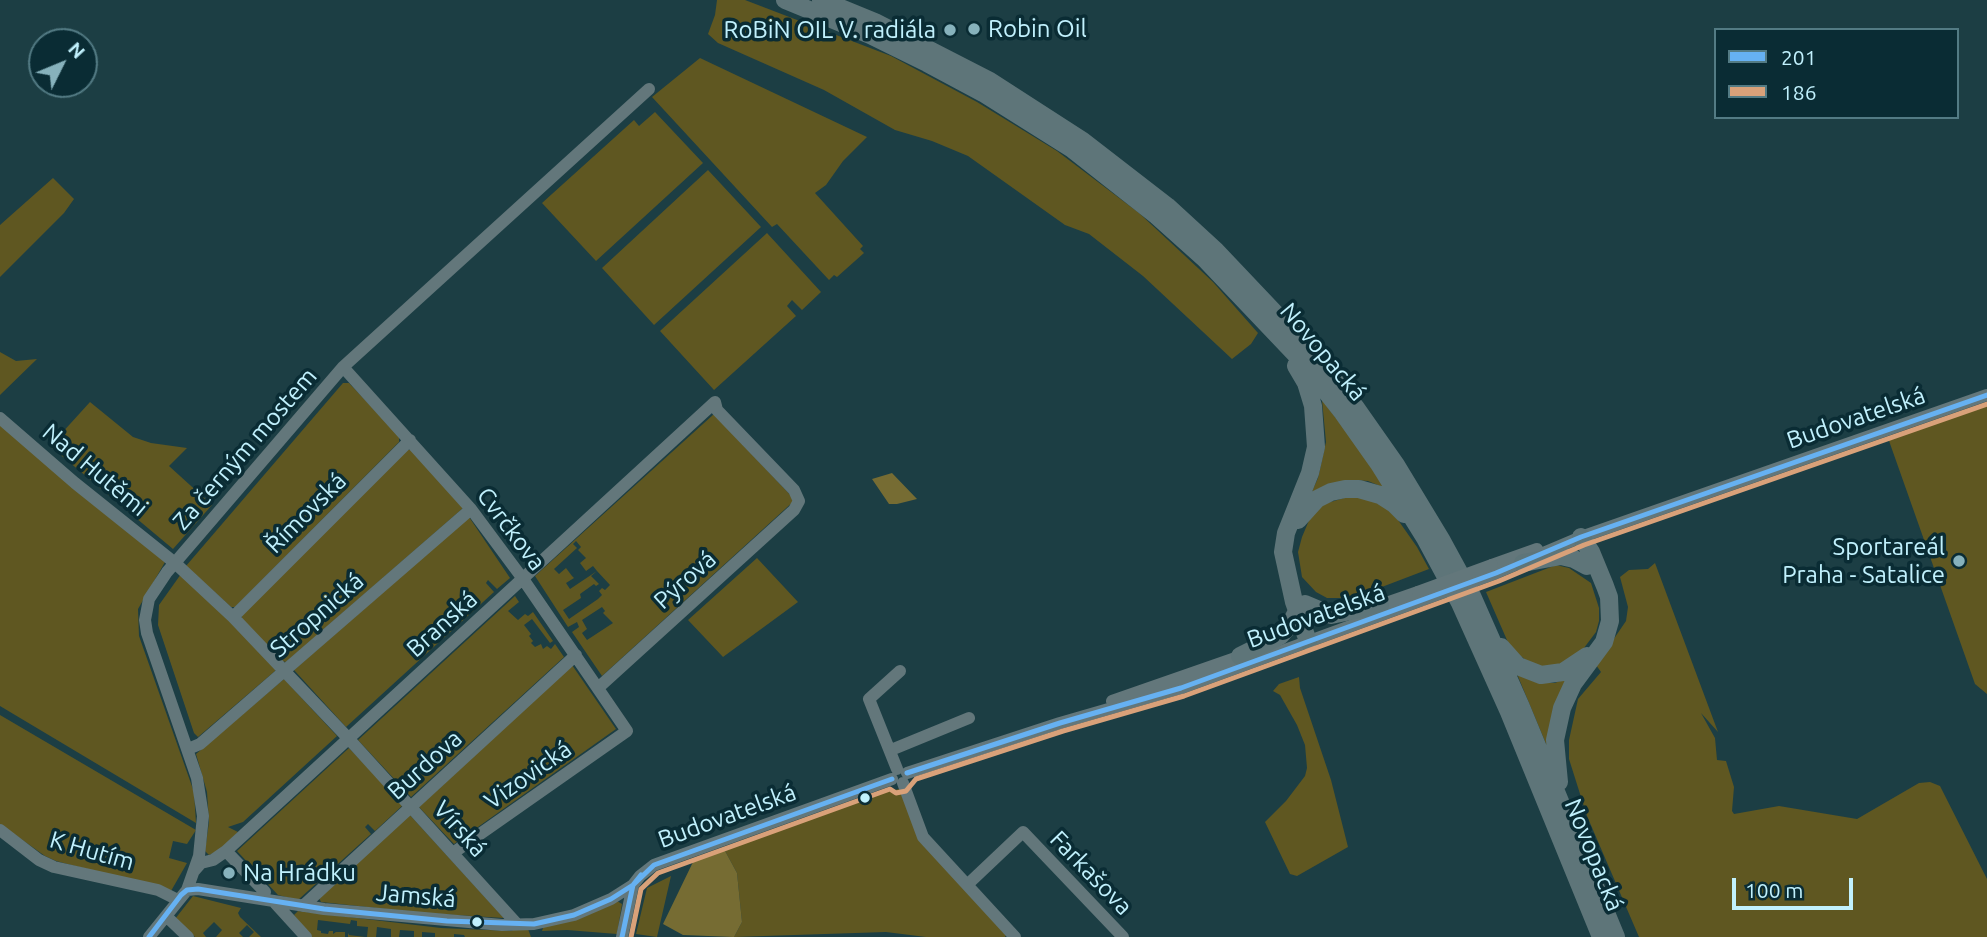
<!DOCTYPE html>
<meta charset="utf-8">
<style>
body{margin:0}
#map{position:relative;width:1987px;height:937px;overflow:hidden;background:#1c3e44;font-family:Ubuntu,sans-serif}
canvas{display:block}
.legend{position:absolute;left:1714px;top:28px;width:245px;height:91px;box-sizing:border-box;background:#0a2c34;border:2px solid #537b84;margin:0;padding:9px 12px;list-style:none;font-size:21px;color:#c1f1fd}
.legend li{display:flex;align-items:center;gap:14px;height:35px}
.legend b{width:35px;border:2px solid #537b84}
.north{position:absolute;left:28px;top:28px;width:70px;height:70px;box-sizing:border-box;background:#0a2c34;border:2px solid #537b84;border-radius:50%;rotate:47deg;font-size:19px;font-weight:700;line-height:28px;text-align:center;color:#c1f1fd}
.north::after{content:'';display:block;margin:auto;width:24px;height:32px;background:#87b2bc;clip-path:polygon(50% 0,100% 100%,50% 72%,0 100%)}
.scale{position:absolute;left:1732px;top:878px;width:121px;height:32px;box-sizing:border-box;border:4px solid #c1f1fd;border-top:0;padding-left:9px;font-size:21px;line-height:24px;white-space:nowrap;color:#c1f1fd;-webkit-text-stroke:5px #0a2c34;paint-order:stroke}
</style>
<div id="map">
<canvas width="1987" height="937"></canvas>
<ul class="legend">
<li><b style="height:9px;background:#66b1f2"></b>201</li>
<li><b style="height:9px;background:#d9a179"></b>186</li>
</ul>
<div class="north">N</div>
<div class="scale">100 m</div>
</div>
<script>
const g = document.querySelector('canvas').getContext('2d');
g.lineJoin = 'round';
function paint(path, color) { g.fillStyle = color; g.fill(path, 'evenodd'); }
const poly = rows => new Path2D(rows.map(r => 'M' + r).join(''));
function strokePath(path, color, width, dash) { g.strokeStyle = color; g.lineWidth = width; g.lineCap = dash ? 'butt' : 'round'; g.setLineDash(dash || []); g.stroke(path); }
function drawText(font, color, halo, rows, align = 'center') {
  g.font = font + ' Ubuntu,sans-serif'; g.lineWidth = 7; g.setLineDash([]); g.textBaseline = 'middle'; g.strokeStyle = halo; g.fillStyle = color; for (const [text, x, y, turn = 0] of rows) {
    g.save(); g.translate(x, y); g.rotate((+turn || 0) * Math.PI / 180); g.textAlign = isNaN(turn) ? turn : align; if (halo) g.strokeText(text, 0, 0); g.fillText(text, 0, 0); g.restore();
  }
}
paint(poly([
 [717,0,745,0,891,56,977,102,1057,151,1139,213,1213,282,1258,333,1251,344,1232,359,1143,276,1089,234,1065,225,968,156,932,141,895,130,824,90,718,43,708,34,715,15],
 [700,58,867,137,843,161,826,185,815,193,863,246,860,249,864,253,837,277,834,275,829,280,777,224,772,227,652,97],
 [655,112,703,163,596,261,542,203,634,120,639,126],
 [708,170,761,227,654,325,602,268],
 [53,178,74,199,64,213,0,277,0,225],
 [767,233,821,292,802,310,792,300,787,306,796,316,714,390,660,331],
 [0,352,16,361,37,359,0,395],
 [343,383,349,383,399,436,399,442,235,607,231,607,186,566],
 [1322,400,1353,440,1385,488,1368,481,1355,480,1340,482,1310,496,1318,478,1326,442],
 [90,402,133,437,151,443,187,448,169,466,212,505,173,549,50,446],
 [1987,403,1987,694,1975,684,1888,438],
 [714,414,795,500,602,676,572,632,579,627,577,622,568,627,535,576],
 [576,541,581,547,578,550,586,558,580,563,586,571,593,566,597,571,570,589,566,583,574,578,572,576,566,568,559,574,554,569,577,548,573,544],
 [597,571,610,585,605,590,602,588,599,591,602,595,598,599,569,619,563,610,581,598,580,594,594,584,596,586,599,584,591,576],
 [602,607,605,611,603,613,613,623,587,640,582,633,587,629,582,620],
 [0,424,165,562,138,609,139,636,194,792,196,823,0,706],
 [407,450,412,450,462,505,462,509,286,662,282,661,242,619,242,615],
 [1354,495,1383,505,1398,520,1417,547,1429,569,1353,598,1327,598,1316,592,1302,577,1298,552,1302,537,1310,518,1324,504],
 [469,517,510,578,497,589,488,580,486,583,494,592,346,727,294,670],
 [757,558,798,602,723,657,688,620],
 [1655,563,1718,732,1701,713,1715,738,1717,760,1726,761,1734,787,1732,811,1734,814,1779,806,1857,819,1919,783,1930,782,1940,786,1987,879,1987,937,1639,937,1587,816,1569,759,1569,740,1578,699,1601,672,1596,665,1626,621,1628,607,1620,577,1629,570,1648,569],
 [1556,565,1569,568,1591,583,1599,608,1599,621,1596,632,1581,652,1558,665,1542,667,1528,662,1510,647,1486,592],
 [181,574,206,596,275,668,275,671,198,737,194,733,158,625,159,605],
 [515,596,519,602,508,611,518,620,525,614,528,616,533,612,553,641,550,643,532,619,524,625,531,634,529,636,533,641,531,643,535,647,541,644,543,649,547,646,551,649,555,644,564,657,411,797,358,740],
 [572,665,616,729,454,844,419,807],
 [1517,674,1538,683,1555,683,1571,676,1549,751],
 [1299,677,1300,688,1331,780,1348,847,1297,876,1290,874,1265,822,1286,801,1305,776,1307,768,1305,745,1297,725,1280,695,1273,691,1279,684],
 [284,679,337,736,243,822,228,827,238,832,220,850,209,855,205,851,209,822,207,792,196,754],
 [0,715,196,830,187,844,173,841,169,858,187,863,171,891,56,861,45,856,0,824],
 [349,748,403,805,375,831,368,824,365,827,371,834,298,900,278,895,237,851],
 [899,789,920,838,1006,935,1005,937,926,937,886,932,734,937,742,922,737,873,724,849,877,794],
 [409,814,504,918,423,913,321,902,319,898],
 [671,876,657,937,636,934,647,888],
 [193,896,241,908,238,913,240,917,261,937,249,937,254,932,247,925,239,933,243,937,216,937,222,930,214,922,203,933,206,937,195,937,175,919],
 [617,901,622,904,617,934,567,930,542,931,544,925],
 [298,911,441,928,511,931,517,928,528,929,531,937,465,937,464,935,454,934,454,937,435,937,435,933,422,932,422,937,414,937,414,931,400,930,399,937,391,937,391,929,377,927,376,937,367,937,368,927,357,926,357,921,351,920,350,924,318,920,317,930,321,931,321,933,328,934,329,931,333,931,333,934,336,932,345,932,345,937,348,937,348,933,349,935,365,937,311,937,294,915]
]), '#5f5721');
paint(poly([
 [892,473,917,499,897,504,889,504,872,479],
 [724,849,737,873,742,922,734,937,683,935,663,924,693,862]
]), '#766c33');
strokePath(poly([
 [343,367,471,509,523,579,627,731,453,853],
 [0,418,75,483,175,563,233,617,348,738,517,924],
 [1492,565,1537,549],
 [1496,573,1581,537,1987,395],
 [1372,608,1418,592],
 [233,617,410,440],
 [1112,701,1247,654],
 [188,749,200,744,471,509],
 [891,750,969,718],
 [897,769,869,699,900,671],
 [907,773,1060,723,1181,688,1422,600],
 [903,783,923,837,1015,937],
 [0,830,39,860,54,867,158,890,178,900],
 [226,851,265,892],
 [194,871,201,863,213,860,226,851,715,402,717,410,794,490,799,501,794,510,598,688],
 [967,885,1023,832,1123,937],
 [187,890,198,889,324,909,502,925,534,924,574,915,611,899,633,885],
 [275,903,306,937],
 [303,906,576,655],
 [166,916,188,937],
 [149,937,187,890,199,856,203,816,197,778,147,633,145,620,149,599,167,572,343,367,649,89],
 [622,937,633,885,640,876,654,865,892,779]
]), '#63777b', 12);
strokePath(poly([
 [785,0,870,35,927,63,983,93,1072,149,1157,216,1205,259,1301,360,1343,413,1379,464,1425,538,1460,603,1509,712,1601,937],
 [821,0,875,22,990,81,1083,141,1167,206,1216,251,1307,347,1356,408,1396,465,1442,541,1472,596,1521,707,1616,937],
 [1296,366,1306,383,1313,406,1316,447,1310,473,1286,533,1283,552,1294,602,1308,641],
 [1298,520,1317,499,1331,492,1345,489,1359,489,1380,495,1394,504,1404,514],
 [1523,563,1561,556,1574,559,1587,566],
 [1305,604,1331,615,1380,605],
 [1501,647,1518,666,1541,675,1563,672,1587,656],
 [1240,656,1280,636,1290,625,1297,611],
 [1559,782,1555,740,1562,708,1573,684,1604,642,1610,621,1609,597,1605,586,1591,552,1581,537]
]), '#5e7579', 18);
strokePath(poly([
 [1418,592,1492,565],
 [1422,600,1496,573]
]), '#63777b', 12);
strokePath(poly([
 [907,773,1060,723,1181,688,1496,573,1581,537,1987,395],
 [149,937,181,895,187,890,198,889,324,909,447,921,534,924,574,915,611,899,633,885,654,865,892,779],
 [622,937,633,885,641,875]
]), '#66b1f2', 5);
strokePath(poly([
 [631,937,641,889,658,873,890,789,896,793,906,791,916,779,1063,731,1184,696,1499,581,1584,545,1987,404]
]), '#d9a179', 5);
for (const [x, y, r, color] of [
 [974,29,7,"#87b2bc"],
 [950,30,7,"#87b2bc"],
 [1959,561,7,"#87b2bc"],
 [865,798,6,"#c1f1fd"],
 [229,873,7,"#87b2bc"],
 [477,922,6,"#c1f1fd"]
]) { const dot = new Path2D(); dot.arc(x, y, r, 0, 2 * Math.PI); g.fillStyle = color; g.fill(dot); strokePath(dot, '#0a2c34', 2.5); }
drawText('24px', '#c1f1fd', '#0a2c34', [
 ["Robin Oil",988,29],
 ["RoBiN OIL V. radiála",936,30,"right"],
 ["Sportareál",1945,547,"right"],
 ["Praha - Satalice",1945,575,"right"],
 ["Na Hrádku",243,873]
], 'left');
drawText('24px', '#c1f1fd', '#0a2c34', [
 ["Novopacká",1323,352,50],
 ["Budovatelská",1856,418,-19],
 ["Za černým mostem",245,449,-49],
 ["Nad Hutěmi",95,470,40],
 ["Římovská",306,513,-45],
 ["Cvrčkova",511,529,53],
 ["Pýrová",685,580,-42],
 ["Stropnická",317,615,-41],
 ["Budovatelská",1316,616,-20],
 ["Branská",442,624,-42],
 ["Burdova",425,765,-42],
 ["Vizovická",528,775,-35],
 ["Budovatelská",727,816,-20],
 ["Vírská",460,829,48],
 ["K Hutím",92,851,16],
 ["Novopacká",1594,855,68],
 ["Farkašova",1091,873,46],
 ["Jamská",416,896,5]
]);
</script>
